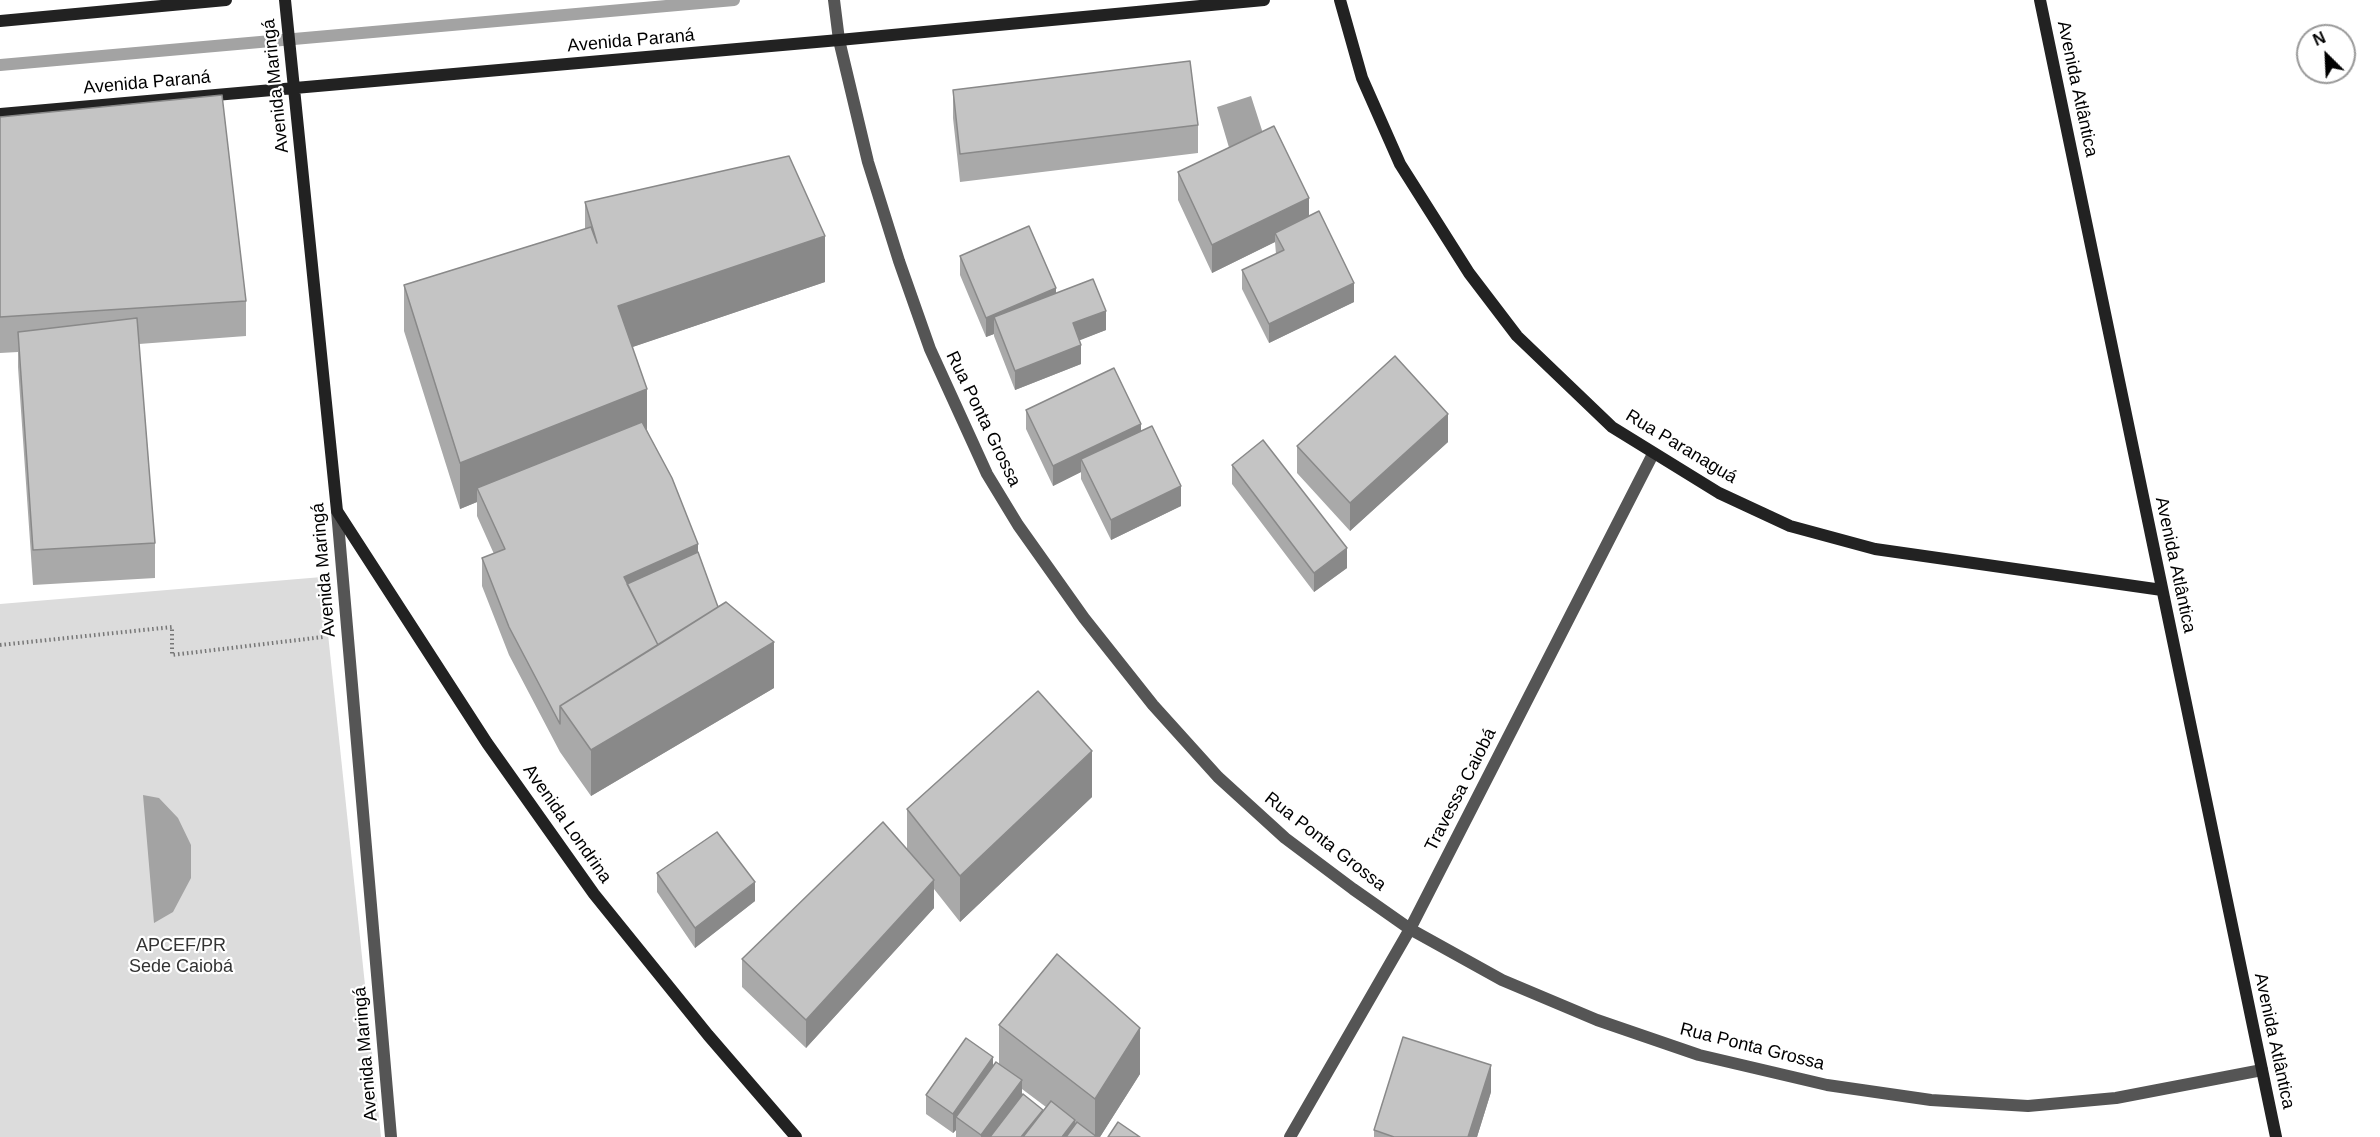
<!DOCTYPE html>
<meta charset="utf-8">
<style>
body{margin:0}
#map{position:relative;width:2380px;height:1137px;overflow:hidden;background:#fff;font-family:Arial,sans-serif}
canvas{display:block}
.north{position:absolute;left:2296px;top:24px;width:60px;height:60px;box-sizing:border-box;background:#fff;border:2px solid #999;border-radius:50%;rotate:336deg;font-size:16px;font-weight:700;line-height:24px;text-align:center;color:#000}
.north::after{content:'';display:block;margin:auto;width:21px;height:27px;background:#000;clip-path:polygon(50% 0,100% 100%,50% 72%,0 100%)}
</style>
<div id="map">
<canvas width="2380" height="1137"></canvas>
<div class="north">N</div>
</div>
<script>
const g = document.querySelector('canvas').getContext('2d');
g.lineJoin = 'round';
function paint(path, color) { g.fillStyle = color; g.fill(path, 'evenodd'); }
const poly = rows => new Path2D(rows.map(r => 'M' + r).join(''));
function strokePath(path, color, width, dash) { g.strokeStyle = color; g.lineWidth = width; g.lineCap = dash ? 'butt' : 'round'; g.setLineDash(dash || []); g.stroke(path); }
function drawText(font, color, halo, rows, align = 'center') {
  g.font = font + ' Arial,sans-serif'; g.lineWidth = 4.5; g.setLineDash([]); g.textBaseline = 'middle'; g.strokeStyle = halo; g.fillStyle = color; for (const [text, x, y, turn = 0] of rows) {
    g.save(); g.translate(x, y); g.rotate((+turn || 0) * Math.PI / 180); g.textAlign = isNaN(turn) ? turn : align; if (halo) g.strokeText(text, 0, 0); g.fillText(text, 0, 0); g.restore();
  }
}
paint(poly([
 [322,577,381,1137,0,1137,0,604]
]), '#dcdcdc');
paint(poly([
 [1251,96,1268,149,1233,161,1217,107],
 [143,795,159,798,178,818,191,845,191,878,173,912,154,923]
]), '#a3a3a3');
strokePath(poly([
 [0,65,734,0]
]), '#a3a3a3', 12);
strokePath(poly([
 [0,645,172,627,172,655,323,637]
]), '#777', 4, [1.5, 3]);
strokePath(poly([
 [834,0,839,40,868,162,899,261,930,349,987,474,1018,525,1084,618,1153,705,1218,777,1285,838,1353,889,1410,929,1502,980,1597,1020,1699,1055,1827,1085,1931,1100,2028,1106,2116,1098,2262,1070],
 [337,511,391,1137],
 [1290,1137,1410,929,1653,454]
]), '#555', 12);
strokePath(poly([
 [285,0,337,511,487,743,594,894,708,1035,796,1137],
 [1340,0,1362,78,1400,164,1469,273,1517,336,1612,427,1719,493,1790,526,1875,549,2162,590],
 [2040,0,2276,1137],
 [0,21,226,0],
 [0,114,839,40,1264,0]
]), '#222', 12);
paint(poly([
 [953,90,1198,125,1198,153,960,182,953,118],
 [0,117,246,301,246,336,139,344,155,543,155,578,33,585,18,367,18,352,0,353],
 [1178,172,1309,217,1354,302,1269,343,1242,289,1242,270,1276,254,1275,242,1212,273,1178,200],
 [585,202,825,282,632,347,647,430,698,552,718,607,774,688,591,796,560,752,509,655,482,586,482,558,494,554,477,516,477,502,460,509,404,331,404,285,585,230],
 [960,256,1056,293,1106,330,1079,340,1081,364,1015,390,994,336,994,334,986,337,960,275],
 [1026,410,1141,431,1181,506,1111,540,1081,479,1081,472,1053,486,1026,429],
 [1448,442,1350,531,1297,473,1297,446],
 [1232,465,1347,568,1314,592,1232,484],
 [1092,797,960,922,934,889,934,908,806,1048,742,987,742,959,907,850,907,809],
 [657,873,755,901,695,948,657,892],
 [999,1025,1140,1074,1100,1137,956,1137,956,1130,953,1133,926,1114,926,1095,993,1066,999,1064],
 [1022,1089,1046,1107,1043,1111,1022,1096],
 [1491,1092,1477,1137,1374,1137,1374,1130]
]), '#a9a9a9');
paint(poly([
 [1309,198,1309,226,1275,233,1275,242,1212,273,1212,245],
 [825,236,825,282,618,352,618,306],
 [1354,283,1354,302,1269,343,1269,324],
 [1056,288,1056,308,994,317,994,334,986,337,986,318],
 [1106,311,1106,330,1073,343,1073,323],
 [1081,345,1081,364,1015,390,1015,371],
 [647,389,647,435,477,488,477,502,460,509,460,463],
 [1448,414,1448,442,1350,531,1350,503],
 [1141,424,1141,444,1081,459,1081,472,1053,486,1053,466],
 [1181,486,1181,506,1111,540,1111,520],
 [698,544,698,572,632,601,624,577],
 [1347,548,1347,568,1314,592,1314,573],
 [774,642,774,688,591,796,591,750],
 [1092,751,1092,797,960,922,960,876],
 [934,880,934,908,806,1048,806,1020],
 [755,882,755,901,695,948,695,928],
 [1140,1028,1140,1074,1100,1137,1095,1137,1095,1099],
 [993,1057,993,1076,956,1117,956,1130,953,1133,953,1114],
 [1491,1065,1491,1092,1477,1137,1468,1137],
 [1022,1080,1022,1100,994,1137,981,1137,981,1135],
 [1075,1120,1075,1137,1062,1137]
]), '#898989');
const building = poly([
 [1190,61,1198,125,960,154,953,90,1190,61],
 [222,95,246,301,0,317,0,117,222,95],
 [1274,126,1309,198,1212,245,1178,172,1274,126],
 [789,156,825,236,618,306,647,389,460,463,404,285,591,227,597,243,585,202,789,156],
 [1319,211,1354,283,1269,324,1242,270,1284,250,1275,233,1319,211],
 [1029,226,1056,288,986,318,960,256,1029,226],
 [1093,279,1106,311,1073,323,1081,345,1015,371,994,317,1093,279],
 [137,318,155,543,33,550,18,332,137,318],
 [1395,356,1448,414,1350,503,1297,446,1395,356],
 [1114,368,1141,424,1053,466,1026,410,1114,368],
 [642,422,672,478,698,544,624,577,658,645,560,706,560,724,509,627,482,558,505,549,477,488,642,422],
 [1152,426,1181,486,1111,520,1081,459,1152,426],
 [1263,440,1347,548,1314,573,1232,465,1263,440],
 [698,552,718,607,658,645,627,584,698,552],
 [726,602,774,642,591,750,560,706,726,602],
 [1038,691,1092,751,960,876,907,809,1038,691],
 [883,822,934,880,806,1020,742,959,883,822],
 [717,832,755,882,695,928,657,873,717,832],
 [1057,954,1140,1028,1095,1099,999,1025,1057,954],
 [1403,1037,1491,1065,1468,1137,1394,1137,1374,1130,1403,1037],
 [966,1038,993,1057,953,1114,926,1095,966,1038],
 [996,1062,1022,1080,981,1135,956,1117,996,1062],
 [1023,1094,1043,1110,1021,1137,990,1137,1023,1094],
 [1051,1101,1075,1120,1062,1137,1023,1137,1051,1101],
 [1077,1122,1097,1137,1066,1137,1077,1122],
 [1118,1122,1140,1137,1108,1137,1118,1122]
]);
paint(building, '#c4c4c4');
strokePath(building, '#898989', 1.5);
drawText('18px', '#000', '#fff', [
 ["Avenida Paraná",631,41,-5],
 ["Avenida Paraná",147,83,-5],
 ["Avenida Maringá",276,86,-96],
 ["Avenida Atlântica",2077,89,78],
 ["Rua Ponta Grossa",983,419,64],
 ["Rua Paranaguá",1681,447,31],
 ["Avenida Atlântica",2175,565,78],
 ["Avenida Maringá",324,570,-95],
 ["Travessa Caiobá",1461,790,-63],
 ["Avenida Londrina",567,824,55],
 ["Rua Ponta Grossa",1325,842,38],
 ["Avenida Atlântica",2274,1041,78],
 ["Rua Ponta Grossa",1752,1047,14],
 ["Avenida Maringá",366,1054,-95]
]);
drawText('18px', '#333', '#fff', [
 ["APCEF/PR",181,946],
 ["Sede Caiobá",181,967]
]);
</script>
